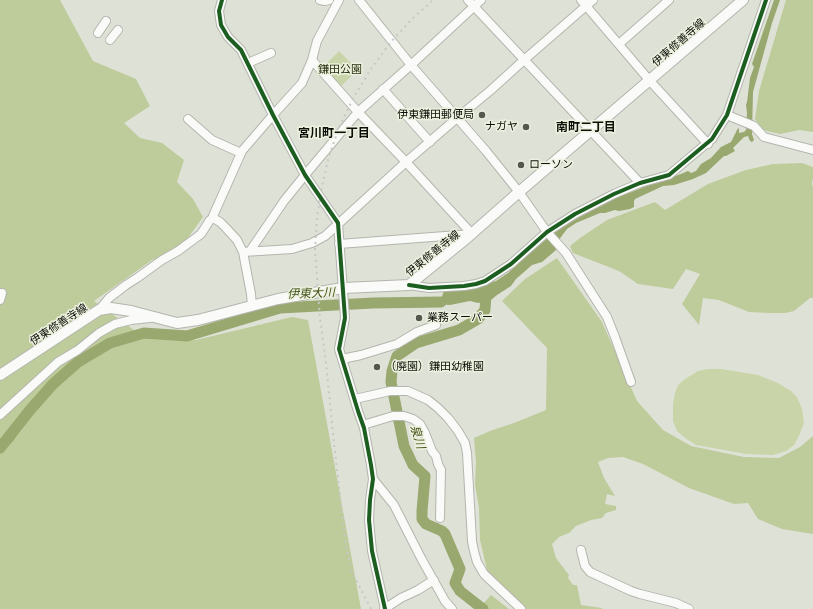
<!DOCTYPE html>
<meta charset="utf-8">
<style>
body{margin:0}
canvas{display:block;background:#dee1d6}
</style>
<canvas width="813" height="609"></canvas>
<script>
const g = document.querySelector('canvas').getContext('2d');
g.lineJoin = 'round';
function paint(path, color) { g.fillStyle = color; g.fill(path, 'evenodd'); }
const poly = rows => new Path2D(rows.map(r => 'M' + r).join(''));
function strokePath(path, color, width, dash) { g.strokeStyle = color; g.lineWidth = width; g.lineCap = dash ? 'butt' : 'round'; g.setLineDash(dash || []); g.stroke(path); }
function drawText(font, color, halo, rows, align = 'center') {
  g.font = font + ' "Archivo Narrow","Noto Sans JP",sans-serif'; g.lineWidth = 3; g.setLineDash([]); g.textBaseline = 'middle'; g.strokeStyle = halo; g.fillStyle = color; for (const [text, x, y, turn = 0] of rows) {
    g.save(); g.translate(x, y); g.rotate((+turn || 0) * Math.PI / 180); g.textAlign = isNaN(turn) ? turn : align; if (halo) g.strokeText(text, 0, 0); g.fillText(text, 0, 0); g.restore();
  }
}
paint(poly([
 [339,51,358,70,337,90,323,67],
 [708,369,721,369,758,375,778,383,791,391,797,397,802,409,804,423,799,436,794,445,786,451,773,455,746,454,696,445,685,438,677,431,673,421,673,404,675,393,678,385,685,379,698,371]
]), '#c9d5a9');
paint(poly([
 [0,0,60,0,93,61,136,79,150,106,124,123,140,138,162,143,184,160,177,182,193,199,203,217,185,242,165,256,152,260,94,301,145,338,196,340,292,317,308,320,361,609,0,609],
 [786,0,813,0,813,132,799,130,780,134,763,130,755,119,759,91],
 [802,163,813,167,813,178,812,183,813,188,813,298,810,298,794,311,785,313,770,313,749,312,719,300,703,298,699,325,682,304,700,274,686,269,673,289,638,284,619,271,573,253,570,246,580,238,607,220,655,202,665,210,708,184,746,170,773,164],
 [557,258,602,322,637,401,663,430,691,446,744,457,779,458,800,447,813,436,813,534,782,529,758,519,748,503,734,504,689,488,643,464,623,457,608,458,598,462,604,478,615,496,607,494,605,504,616,506,616,510,606,513,602,518,591,520,576,526,569,533,559,537,552,544,556,558,569,575,568,578,573,585,577,585,581,605,602,608,602,609,526,609,500,584,487,570,480,540,479,508,475,485,476,462,474,438,490,431,514,423,546,410,547,348,502,301,525,279],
 [491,595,509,609,487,609,482,605]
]), '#becb9b');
paint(poly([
 [774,0,780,0,772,23,753,92,752,134,754,140,752,142,750,141,748,136,744,137,733,148,735,151,726,156,724,156,706,173,693,179,674,185,663,186,635,199,634,201,634,207,630,209,619,211,615,210,605,213,600,213,576,223,567,229,555,245,556,250,542,262,532,265,516,279,511,286,497,295,491,300,478,303,470,301,450,305,436,304,421,301,441,299,444,291,468,290,496,281,508,273,534,249,563,226,578,218,582,215,613,199,652,184,655,183,681,174,688,171,691,173,696,171,701,164,711,158,721,147,731,142,738,128,739,129,739,133,744,132,746,130,747,113,746,105,747,102,750,78,754,67,752,64],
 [23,416,20,430,14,440,0,454,0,443,13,435]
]), '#99a86e');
strokePath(poly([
 [0,448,30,410,53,384,78,362,110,343,144,333,187,336,280,308,373,303,441,302],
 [483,609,460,591,455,583,460,569,445,534,442,531,426,524,422,519,422,511,425,476,413,465,404,446,391,382,392,371,397,356,416,343,459,330,478,319,485,310,486,293]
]), '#99a86e', 11);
const minor = poly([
 [222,0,219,11,221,25,228,37,241,50,273,115,305,175,338,223,345,318,339,349,358,411,364,428,371,465,373,479,370,500,369,520,372,551,385,609],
 [320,0,325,1,329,0],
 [359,0,411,65,486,151,519,192,547,232,566,253,607,317,615,337,631,382],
 [468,0,640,183],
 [581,0,650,81,708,144],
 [98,33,106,21],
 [110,40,118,30],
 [619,44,669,0],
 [312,60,358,112,406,162,472,234],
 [248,63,271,53],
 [383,89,430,142],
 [727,115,754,126,764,137,813,150],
 [188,119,212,140,241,153],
 [213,218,220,222,226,228,237,240,243,252,251,294,252,306],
 [339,244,472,234],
 [250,251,284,201,305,175,358,112,411,65,481,0],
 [243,252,292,249,312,243,325,236,406,162,457,118,491,90,524,60,593,0],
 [409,285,429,288,464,286,476,284,485,281,511,264,547,232,575,214,614,194,640,183,669,175,712,139,727,115,766,0],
 [0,293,2,293,0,300],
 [99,310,109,298,126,285,137,278,162,260,178,251,201,234,210,220,213,218,213,216,242,151,273,115,302,83,312,60,317,41,339,0],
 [342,359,361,355,397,344,417,332,436,325],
 [355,399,390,391,408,391,428,400,438,408,448,418,458,431,465,443,467,453,472,541,474,551,477,562,484,574,521,609],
 [0,415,58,362,78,350,99,333,115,324,131,320,150,318],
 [363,425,393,416,404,416,413,419,420,424,425,433,432,451,436,456,438,464,441,470,440,518],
 [373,479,394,505,421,558,445,601,452,609],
 [581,550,585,566,590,572,631,591,640,594,676,603,689,609],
 [384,609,401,598,418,590,434,580]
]);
const major = poly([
 [0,375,99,310,111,308,131,311,177,323,198,320,278,299,331,290,343,288,409,285,468,237,519,192,743,0]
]);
strokePath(minor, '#b3b6ad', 10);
strokePath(major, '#b3b6ad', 12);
strokePath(minor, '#fafaf9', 8);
strokePath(major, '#fafaf9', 10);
strokePath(poly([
 [371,609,351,570,345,538,334,443,326,363,320,318,315,250,317,217,322,186,329,156,340,125,355,95,371,69,390,43,412,19,433,0]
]), '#c7c8c5', 2, [2, 4]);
strokePath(poly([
 [222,0,219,11,221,25,228,37,241,50,273,115,305,175,338,223,345,318,339,349,358,411,364,428,371,465,373,479,370,500,369,520,372,551,385,609],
 [409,285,429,288,464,286,476,284,485,281,511,264,547,232,575,214,614,194,640,183,669,175,712,139,727,115,766,0]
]), '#1b5e20', 4);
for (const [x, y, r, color] of [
 [482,115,4,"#565850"],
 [526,127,4,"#565850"],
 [521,165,4,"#565850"],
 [419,318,4,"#565850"],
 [377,367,4,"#565850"]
]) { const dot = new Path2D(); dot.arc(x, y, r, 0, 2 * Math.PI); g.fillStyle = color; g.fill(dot); strokePath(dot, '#ecf2df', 1.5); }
drawText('11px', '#0d0f08', '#ecf2df', [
 ["伊東修善寺線",679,43,-41],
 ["伊東修善寺線",433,254,-39],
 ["伊東修善寺線",59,325,-33]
]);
drawText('11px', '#28300e', '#ecf2df', [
 ["鎌田公園",340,70]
]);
drawText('11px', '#0d0f08', '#ecf2df', [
 ["伊東鎌田郵便局",474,115,"right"],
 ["ナガヤ",518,127,"right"],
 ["ローソン",529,165],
 ["業務スーパー",427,318],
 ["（廃園）鎌田幼稚園",385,367]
], 'left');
drawText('bold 12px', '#0d0f08', '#ecf2df', [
 ["南町二丁目",586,128],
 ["宮川町一丁目",334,134]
]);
drawText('italic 12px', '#46531b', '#ecf2df', [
 ["伊東大川",311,294,-2],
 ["泉川",417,437,74]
]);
</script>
